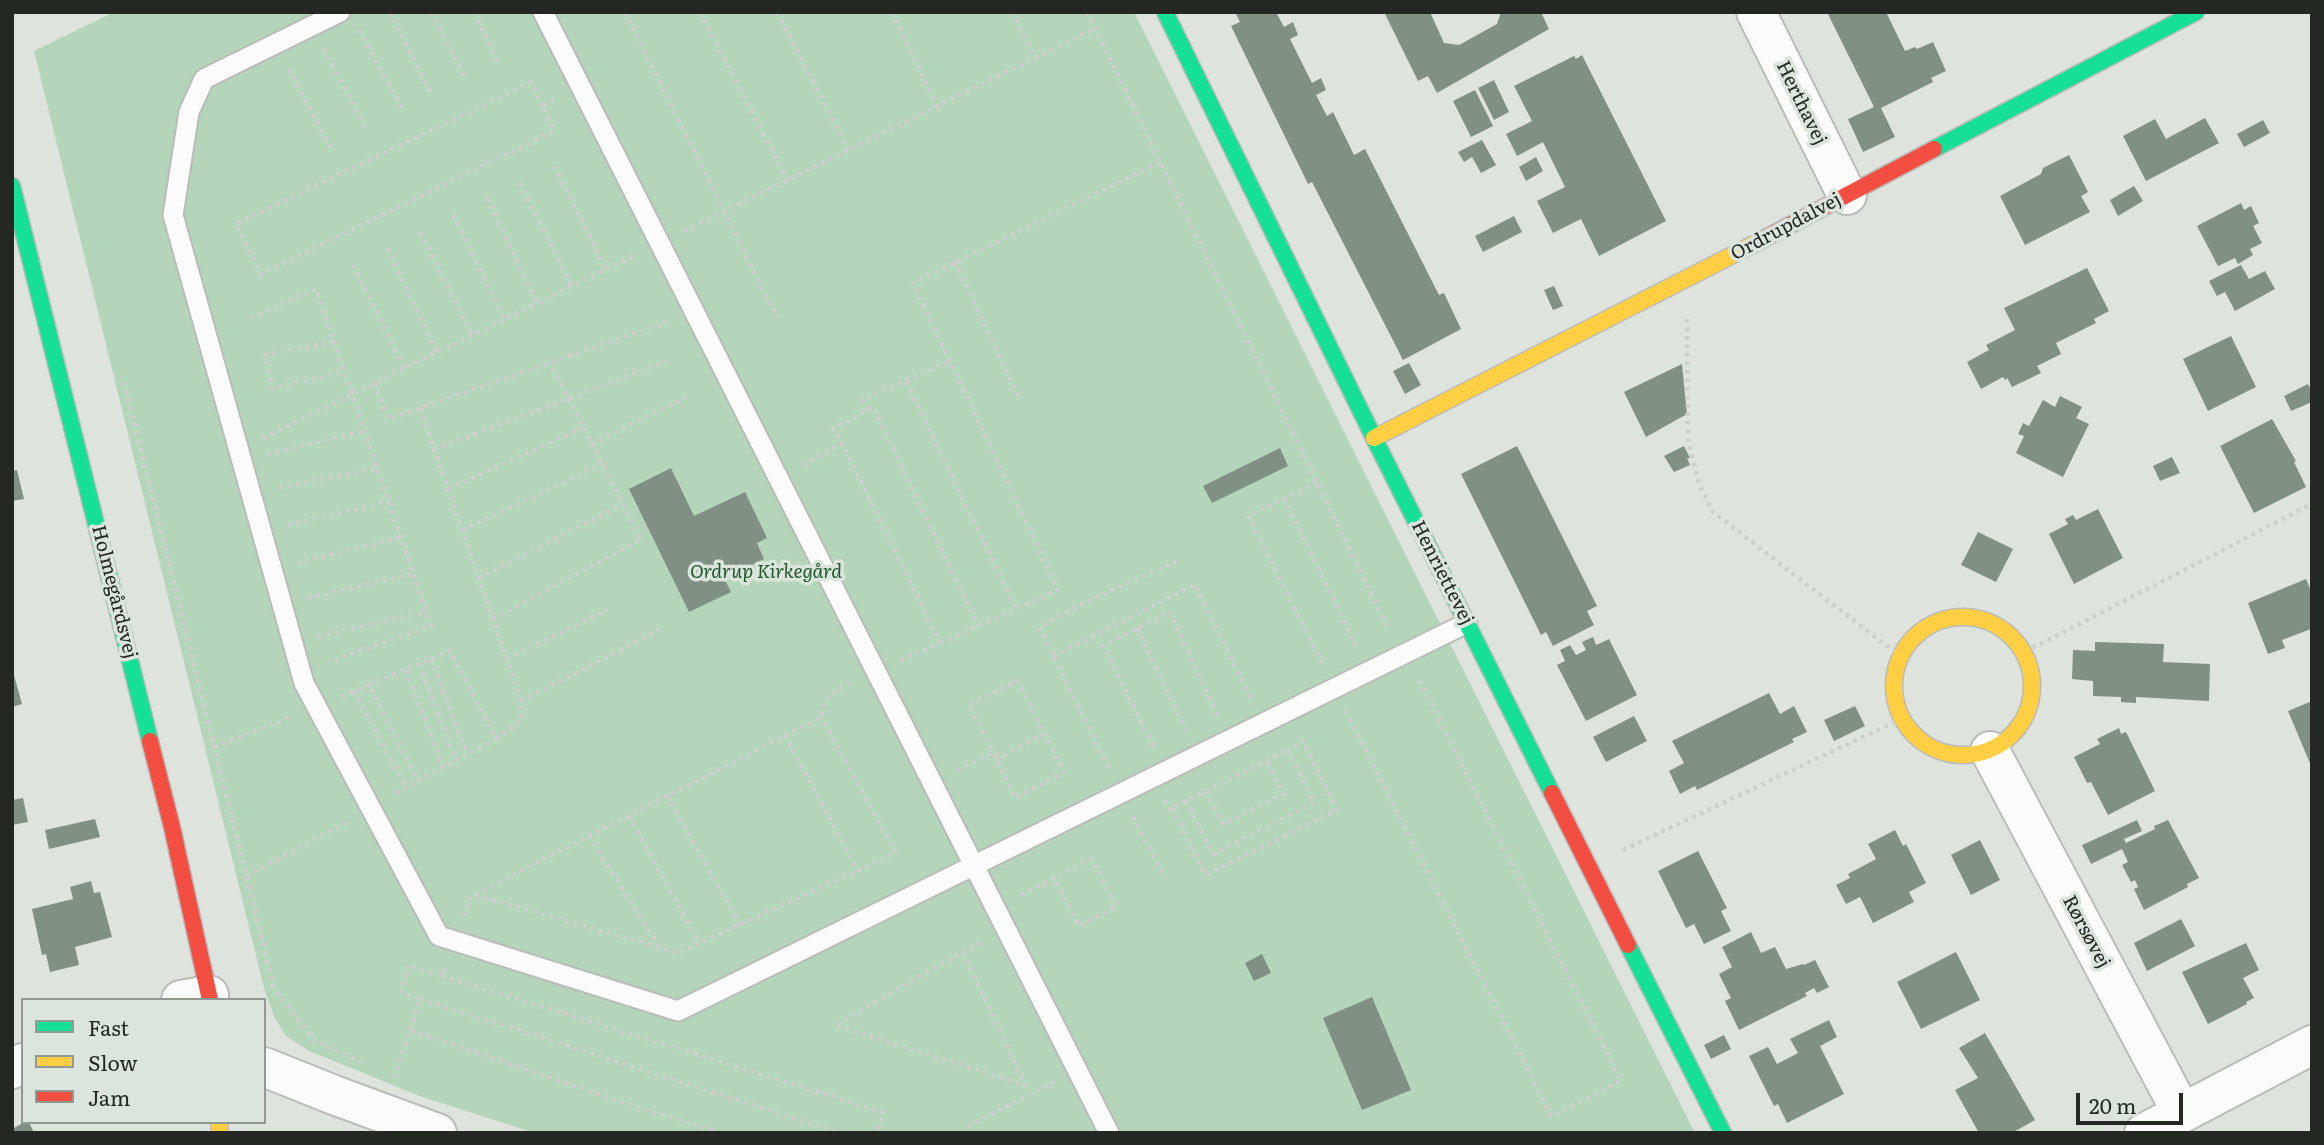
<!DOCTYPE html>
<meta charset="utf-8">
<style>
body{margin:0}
#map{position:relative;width:2324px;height:1145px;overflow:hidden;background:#dee3de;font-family:Literata,serif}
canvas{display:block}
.frame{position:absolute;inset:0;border:14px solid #242724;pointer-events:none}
.legend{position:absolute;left:21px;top:998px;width:245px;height:126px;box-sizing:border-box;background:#dce5dd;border:2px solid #929993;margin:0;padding:9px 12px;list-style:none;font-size:21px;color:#242724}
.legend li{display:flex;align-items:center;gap:14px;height:35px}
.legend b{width:35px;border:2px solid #929993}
.scale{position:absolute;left:2076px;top:1093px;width:107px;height:32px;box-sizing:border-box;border:4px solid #242724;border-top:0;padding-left:9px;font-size:21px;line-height:24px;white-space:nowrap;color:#242724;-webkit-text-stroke:5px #dce5dd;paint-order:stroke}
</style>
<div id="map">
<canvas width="2324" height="1145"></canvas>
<div class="frame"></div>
<ul class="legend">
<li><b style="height:9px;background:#16e098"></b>Fast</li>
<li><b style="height:9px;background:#ffcf43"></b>Slow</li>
<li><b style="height:9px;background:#f24e42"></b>Jam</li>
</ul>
<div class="scale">20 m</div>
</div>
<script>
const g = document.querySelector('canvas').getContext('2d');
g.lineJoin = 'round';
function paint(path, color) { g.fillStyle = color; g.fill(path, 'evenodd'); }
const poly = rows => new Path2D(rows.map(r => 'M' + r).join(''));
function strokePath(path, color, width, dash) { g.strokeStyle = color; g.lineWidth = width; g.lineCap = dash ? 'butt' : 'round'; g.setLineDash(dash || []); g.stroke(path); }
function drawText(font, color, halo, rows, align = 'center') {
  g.font = font + ' Literata,serif'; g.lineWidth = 7; g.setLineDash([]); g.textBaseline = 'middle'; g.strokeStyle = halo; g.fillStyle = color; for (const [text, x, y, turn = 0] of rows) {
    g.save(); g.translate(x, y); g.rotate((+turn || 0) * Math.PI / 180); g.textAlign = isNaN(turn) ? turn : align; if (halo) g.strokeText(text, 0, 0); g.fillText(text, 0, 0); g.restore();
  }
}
paint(poly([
 [114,12,1134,12,1695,1133,535,1133,422,1097,309,1051,286,1036,274,1017,264,988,34,51]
]), '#b4d5b9');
paint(poly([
 [1235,12,1276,12,1284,27,1293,22,1298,35,1290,39,1312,83,1321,78,1326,90,1316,95,1327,116,1333,112,1354,155,1365,149,1439,295,1444,293,1461,329,1403,360,1312,182,1308,184,1231,26,1240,22],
 [1384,12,1430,12,1444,43,1459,45,1497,24,1501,12,1541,12,1549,29,1437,93,1428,76,1418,81],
 [1827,12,1886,12,1905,51,1915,47,1917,49,1933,42,1946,71,1931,78,1933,82,1881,108,1895,137,1863,152,1848,119,1874,107],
 [1582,55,1666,221,1599,256,1581,219,1553,233,1537,201,1565,187,1543,142,1517,156,1506,134,1532,121,1514,86,1574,56,1576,59],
 [1494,80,1509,112,1494,120,1478,88],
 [1475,90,1493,126,1471,137,1453,101],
 [2205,118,2219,143,2146,181,2123,136,2155,119,2166,139],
 [2263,120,2270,133,2244,147,2237,134],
 [1482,140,1496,165,1481,173,1472,157,1464,162,1458,152],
 [2069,155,2088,192,2081,196,2090,212,2025,245,2000,196,2041,174,2043,168],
 [1536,157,1543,171,1526,181,1519,167],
 [2134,186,2143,201,2118,216,2110,200],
 [2241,203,2244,210,2251,206,2259,223,2253,226,2262,243,2250,249,2253,255,2238,264,2235,258,2218,266,2197,226],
 [1514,216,1522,232,1483,252,1475,236],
 [2241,265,2249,279,2265,271,2275,289,2235,311,2225,292,2217,296,2209,281],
 [2087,268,2109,311,2094,319,2096,323,2056,343,2061,354,2037,366,2041,373,2012,387,2007,378,2005,380,2003,377,1981,389,1967,362,1989,350,1986,345,2015,330,2004,308],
 [1554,286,1563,306,1553,310,1544,290],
 [2231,336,2256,387,2208,411,2183,359],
 [1409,363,1421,385,1405,394,1393,371],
 [1682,364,1687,414,1646,437,1624,392],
 [2308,384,2312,392,2312,402,2291,411,2284,396],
 [2060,396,2082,407,2076,418,2089,424,2063,477,2016,453,2024,436,2018,434,2023,423,2029,426,2043,400,2055,407],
 [2272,419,2296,461,2294,462,2306,487,2254,513,2220,446],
 [1517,446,1597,606,1587,611,1594,625,1553,646,1546,632,1541,635,1461,474],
 [1684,446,1690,458,1687,458,1690,465,1674,472,1664,456],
 [1280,448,1288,466,1212,503,1203,486],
 [2172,457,2180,473,2160,481,2153,466],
 [671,468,694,516,745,492,767,538,757,543,764,559,724,578,731,592,689,612,629,489],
 [17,470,24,499,12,501,12,471],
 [2098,509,2123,558,2074,584,2049,534,2068,524,2065,519,2073,515,2076,520],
 [1978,532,2013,549,1996,582,1961,565],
 [2306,579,2312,593,2311,629,2282,640,2285,648,2268,654,2248,603],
 [1593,637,1596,645,1609,639,1637,695,1586,721,1557,665,1565,661,1560,650,1570,645,1576,655,1586,650,1582,642],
 [2095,642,2164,644,2163,662,2210,664,2209,701,2136,697,2136,703,2121,702,2121,697,2093,696,2093,681,2072,679,2073,650,2095,651],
 [12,668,22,704,12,707],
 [1769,693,1780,714,1794,706,1807,732,1792,739,1794,742,1697,790,1695,786,1680,794,1669,771,1684,763,1672,741],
 [2312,701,2312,768,2288,711],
 [1855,706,1865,726,1834,741,1824,720],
 [1634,716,1647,741,1606,762,1593,737],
 [2119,728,2121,734,2126,732,2155,791,2108,815,2091,782,2087,783,2074,757,2100,744,2097,739],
 [23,798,28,822,12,825,12,800],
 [95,819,100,837,49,849,45,830],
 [2137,820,2142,831,2124,839,2126,843,2155,829,2154,826,2168,820,2199,878,2187,884,2188,887,2144,910,2134,889,2138,887,2135,880,2131,882,2122,865,2128,862,2122,849,2091,864,2082,845],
 [1895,830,1903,846,1906,844,1926,883,1909,892,1914,902,1873,923,1860,897,1846,904,1836,885,1850,878,1848,874,1876,859,1868,844],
 [1980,840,2000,880,1971,895,1951,855],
 [1698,851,1727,908,1721,911,1731,931,1704,944,1694,924,1686,928,1658,871],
 [91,881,94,893,100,892,112,937,75,947,79,965,50,972,46,954,42,955,32,909,73,899,70,887],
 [2181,919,2195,946,2147,971,2134,943],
 [1751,932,1761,953,1775,947,1786,969,1803,964,1804,965,1815,960,1829,987,1817,993,1814,988,1805,993,1807,996,1739,1030,1725,1001,1731,998,1719,974,1732,967,1722,947],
 [2246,943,2259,970,2243,978,2254,998,2246,1002,2247,1004,2208,1024,2182,972],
 [1956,952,1980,1000,1921,1029,1897,982],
 [1262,954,1271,973,1254,981,1245,963],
 [1372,997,1411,1090,1362,1110,1323,1018],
 [1829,1020,1837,1037,1820,1046,1844,1094,1787,1123,1778,1104,1774,1106,1749,1056,1768,1047,1777,1064,1798,1053,1790,1039],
 [1985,1033,2035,1120,2012,1133,1979,1133,1955,1090,1978,1078,1959,1048],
 [1724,1035,1731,1049,1711,1059,1704,1045],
 [25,1122,29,1122,34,1133,12,1133,12,1129]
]), '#819084');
const lane = poly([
 [340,12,204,79,189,112,173,215,304,683,439,936,678,1011,1467,623],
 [543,12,1109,1133]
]);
const street = poly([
 [1756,12,1847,195],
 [1990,751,2182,1113],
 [181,1000,209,995],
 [264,1067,334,1095,437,1133],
 [12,1069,23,1063],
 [2144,1133,2312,1045]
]);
const fast = poly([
 [1165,12,1374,438,1552,793],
 [1934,149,2196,12],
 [12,186,150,741],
 [1628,945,1723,1133]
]);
const slow = poly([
 [1374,438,1758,242],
 '1894 686a69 69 0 1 1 138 0a69 69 0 1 1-138 0Z',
 [219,1122,220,1133]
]);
const jam = poly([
 [1758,242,1934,149],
 [150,741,172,827,210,1000],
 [1552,793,1628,945]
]);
strokePath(lane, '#b9bcb9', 23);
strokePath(street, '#b9bcb9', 42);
strokePath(fast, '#b9bcb9', 19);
strokePath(slow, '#b9bcb9', 19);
strokePath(jam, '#b9bcb9', 19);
strokePath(poly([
 [390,12,432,96],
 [431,12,466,80],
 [474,12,498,63],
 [625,12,777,318],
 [700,12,787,180],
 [777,12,848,150],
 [892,12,937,106],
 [1012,12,1035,58],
 [1087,12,1389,630],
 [359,30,404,112],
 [324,49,367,132],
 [289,69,331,149],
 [542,106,531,82,236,224,261,274,554,131,542,106,558,98],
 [554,166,606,269],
 [519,183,572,286],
 [487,198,537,303],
 [453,215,504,319],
 [684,231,1094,29],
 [420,232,472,335],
 [387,248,437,352],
 [955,262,1018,396],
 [353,265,404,368],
 [250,318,316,289,431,626,328,662],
 [1687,319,1688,440,1699,484,1713,512,1900,656],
 [334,342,265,355,272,388,345,373],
 [124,382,274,988,314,1040,361,1062],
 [906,382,1016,609],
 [374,383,388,419,671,321],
 [420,408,521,701,522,715,516,725,496,739],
 [868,410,862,400,950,361],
 [263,438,635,255],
 [592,444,688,396],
 [434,449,671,360],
 [267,454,365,431],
 [803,465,842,443],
 [1317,483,1248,515,1322,663],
 [279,488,378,468],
 [448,489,584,427],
 [1284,498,1357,648],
 [288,525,389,501],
 [462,530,603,464],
 [297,563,401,537],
 [478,578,623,504],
 [308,598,413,574],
 [493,619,641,539,550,363],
 [1137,628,1186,731],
 [318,636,427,612],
 [940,643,1058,590,913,283,1160,162],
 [2025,652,2312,504],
 [1053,656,1195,585,1251,698],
 [431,659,467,754],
 [506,659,608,609],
 [900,660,940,643,842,443,833,429,873,407,978,626],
 [419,664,456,760],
 [406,670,443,767],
 [369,685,450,651,496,739,393,794],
 [354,691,406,788],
 [342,696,369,685,418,781],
 [521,701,664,627],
 [1346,711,1551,1116,1621,1081,1417,676],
 [785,735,858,871],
 [1153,746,1103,645,1170,612,1218,717],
 [214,747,292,716],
 [996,759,1044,734],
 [1108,768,1039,627,1074,608,1177,561],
 [957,770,993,752,1015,798,1064,772,1017,681,969,705,993,752],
 [1206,791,1223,824,1283,794,1266,760],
 [667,796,740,925],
 [1164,800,1169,809,1172,808,1289,749],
 [1186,800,1213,854,1314,803,1287,750],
 [1172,808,1205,875,1337,810,1303,741,1294,746],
 [629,816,699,943],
 [1133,817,1165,878],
 [589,836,661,949],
 [1623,850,1901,719],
 [246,876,347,822],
 [476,895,678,953,896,853,821,717],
 [1021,895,1091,859,1117,906,1079,926,1054,878],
 [464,916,470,897,821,717,825,700,837,689,851,683],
 [963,952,1025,1085,835,1025,963,952,984,941],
 [442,976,883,1112,877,1133],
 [420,999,841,1133],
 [411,1031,603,1096,720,1133],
 [394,1078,420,999,401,992,408,965,442,976,445,967],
 [968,1126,1054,1082]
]), '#cdcfcd', 4.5, [3.5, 5]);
strokePath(lane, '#fafbfa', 19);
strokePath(street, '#fafbfa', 38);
strokePath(fast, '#16e098', 16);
strokePath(slow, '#ffcf43', 16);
strokePath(jam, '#f24e42', 16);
drawText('19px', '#242724', '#dce5dd', [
 ["Herthavej",1801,103,64],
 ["Ordrupdalvej",1786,227,-28],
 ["Henriettevej",1442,573,63],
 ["Holmegårdsvej",114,592,76],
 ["Rørsøvej",2086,932,62]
]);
drawText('italic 19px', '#1f5a2d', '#dce5dd', [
 ["Ordrup Kirkegård",766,572]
]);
</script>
